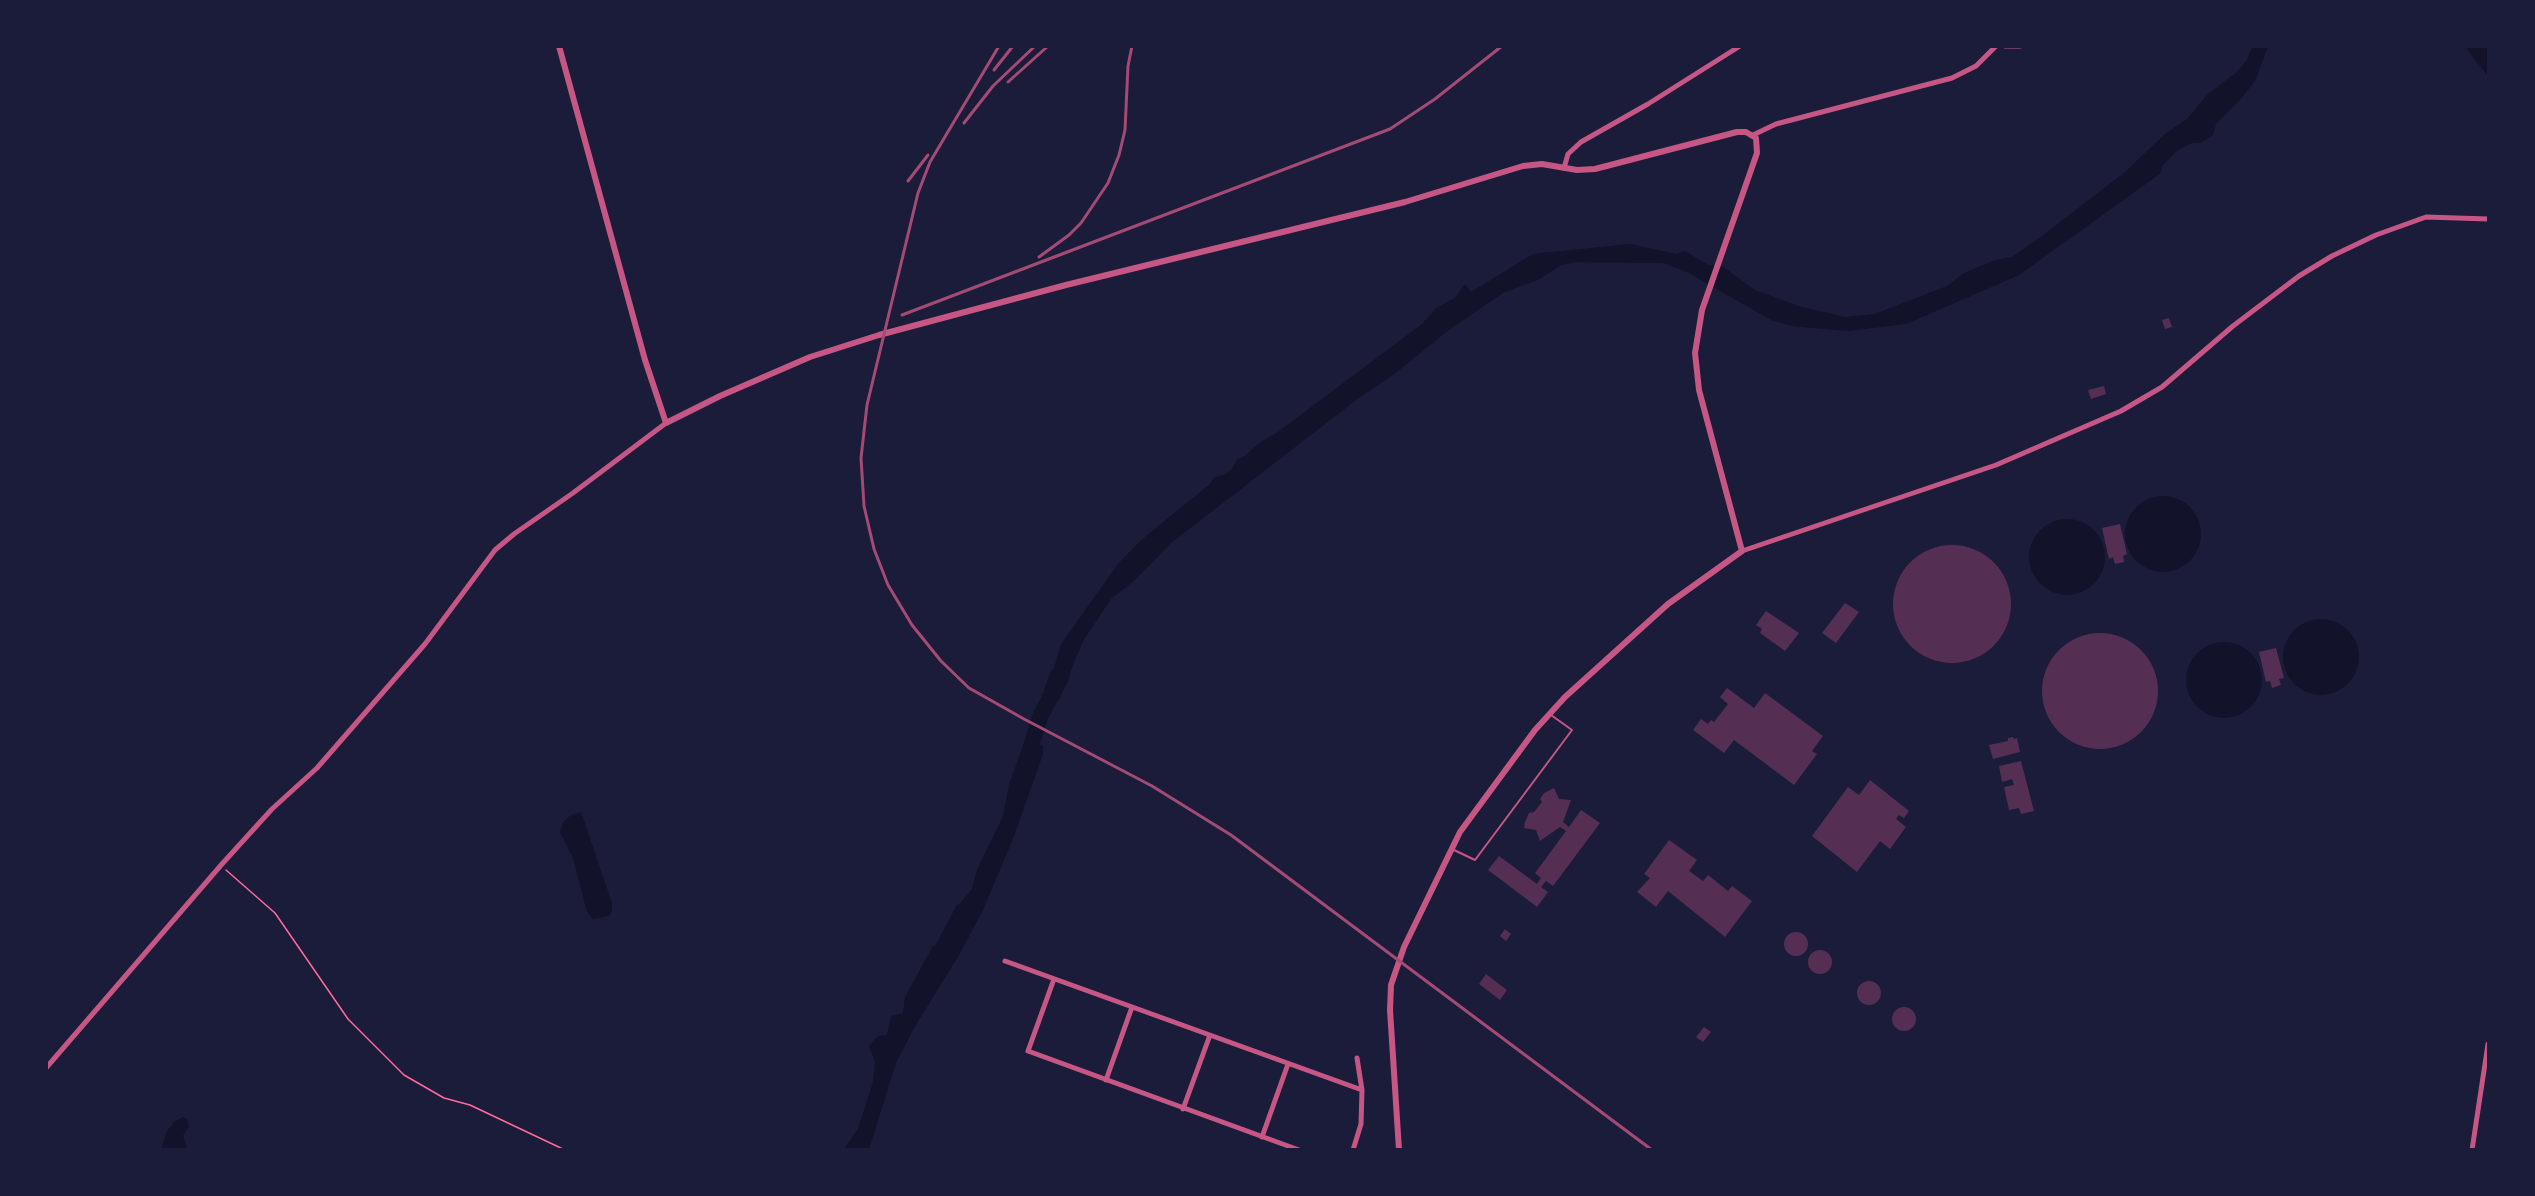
<!DOCTYPE html>
<style>
body{margin:0}
#map{position:relative;width:2535px;height:1196px;overflow:hidden;background:#1b1b3a;font-family:Figtree,sans-serif}
canvas{display:block}
.frame{position:absolute;inset:0;border:48px solid #1b1b3a;pointer-events:none}
</style>
<div id="map">
<canvas width="2535" height="1196"></canvas>
<div class="frame"></div>
</div>
<script>
const g = document.querySelector('canvas').getContext('2d');
g.lineJoin = 'round';
function paint(path, color) { g.fillStyle = color; g.fill(path, 'evenodd'); }
const poly = rows => new Path2D(rows.map(r => 'M' + r).join(''));
function strokePath(path, color, width, dash) { g.strokeStyle = color; g.lineWidth = width; g.lineCap = dash ? 'butt' : 'round'; g.setLineDash(dash || []); g.stroke(path); }
paint(poly([
 [2252,47,2268,47,2255,81,2239,101,2216,124,2213,135,2200,143,2192,143,2178,150,2162,166,2161,173,2019,275,1906,324,1848,331,1792,326,1771,320,1687,272,1663,263,1577,262,1561,265,1538,280,1503,293,1450,329,1393,375,1360,397,1171,543,1135,580,1111,599,1083,641,1059,700,1044,690,1051,670,1054,668,1061,644,1118,564,1140,541,1210,484,1214,477,1224,475,1232,469,1237,459,1245,456,1259,443,1278,432,1422,324,1436,308,1455,298,1465,284,1471,292,1533,254,1631,244,1676,254,1685,251,1708,265,1723,267,1755,290,1802,307,1845,317,1875,314,1947,286,1964,273,1995,260,2012,257,2038,239,2125,172,2165,134,2187,119,2209,93,2237,72,2247,60],
 [2465,47,2488,47,2488,76,2469,52],
 '2125 534a38 38 0 1 1 76 0a38 38 0 1 1-76 0Z',
 '2029 557a38 38 0 1 1 76 0a38 38 0 1 1-76 0Z',
 '2283 657a38 38 0 1 1 76 0a38 38 0 1 1-76 0Z',
 '2186 680a38 38 0 1 1 76 0a38 38 0 1 1-76 0Z',
 [1027,736,1043,746,1043,754,1014,836,984,908,959,955,914,1028,896,1063,869,1149,844,1149,858,1129,873,1082,875,1062,869,1046,878,1036,887,1035,891,1016,903,1013,905,997,933,946,935,946,957,905,960,904,972,889,977,870,1003,816,1009,784],
 [581,812,612,903,612,911,609,916,593,919,587,912,573,858,560,832,563,822,571,815],
 [183,1117,187,1119,189,1127,183,1135,187,1149,161,1149,167,1131,175,1121]
]), '#12122b');
strokePath(poly([
 [1027,760,1040,717,1062,675]
]), '#12122b', 16);
paint(poly([
 [2169,318,2172,327,2165,329,2162,320],
 [2104,386,2106,394,2091,399,2088,390],
 [2120,524,2127,554,2123,556,2124,562,2115,564,2113,557,2109,559,2102,528],
 '1893 604a59 59 0 1 1 118 0a59 59 0 1 1-118 0Z',
 [1845,603,1859,612,1836,643,1822,633],
 [1766,611,1799,633,1785,651,1760,633,1762,629,1756,625],
 '2042 691a58 58 0 1 1 116 0a58 58 0 1 1-116 0Z',
 [2276,648,2284,678,2279,679,2281,685,2272,688,2270,681,2266,682,2259,652],
 [1727,688,1754,708,1765,693,1823,736,1812,751,1817,754,1794,785,1734,740,1724,753,1693,730,1701,719,1708,724,1711,720,1714,722,1728,704,1720,697],
 [2013,737,2014,739,2017,738,2020,752,1993,759,1989,745,2008,741,2008,738],
 [2021,761,2034,811,2021,814,2019,808,2009,810,2004,787,2014,785,2012,779,2002,782,1999,766],
 [1870,780,1909,811,1904,818,1899,815,1896,819,1906,827,1890,849,1880,841,1857,872,1812,836,1848,787,1859,795],
 [1554,788,1559,799,1571,800,1563,822,1569,827,1581,810,1600,823,1553,886,1546,881,1541,887,1548,892,1537,907,1488,870,1499,856,1537,884,1541,878,1535,873,1566,831,1560,827,1540,841,1536,830,1524,828,1525,822,1529,813,1534,812,1542,802,1540,799,1544,793],
 [1669,840,1697,860,1689,871,1703,881,1708,875,1728,891,1732,886,1752,901,1725,937,1668,891,1656,907,1637,892,1650,878,1644,874],
 [1505,929,1511,934,1506,941,1500,936],
 '1784 944a12 12 0 1 1 24 0a12 12 0 1 1-24 0Z',
 '1808 962a12 12 0 1 1 24 0a12 12 0 1 1-24 0Z',
 [1486,974,1507,990,1500,1000,1479,984],
 '1857 993a12 12 0 1 1 24 0a12 12 0 1 1-24 0Z',
 '1892 1019a12 12 0 1 1 24 0a12 12 0 1 1-24 0Z',
 [1704,1027,1711,1032,1703,1042,1696,1037]
]), '#542f53');
strokePath(poly([
 [226,870,275,913,348,1019,404,1075,444,1098,470,1105,565,1150]
]), '#ff6b9d', 1.5);
strokePath(poly([
 [1454,850,1475,860,1572,730,1551,715]
]), '#c65784', 2);
strokePath(poly([
 [2005,46,2020,46],
 [1753,135,1776,124,1952,78,1976,66,1996,46],
 [1564,168,1568,154,1581,142,1648,104,1740,46],
 [1742,551,1996,465,2121,411,2162,387,2233,326,2299,276,2332,256,2376,235,2426,217,2488,219],
 [1005,961,1362,1090],
 [1054,979,1028,1051,1299,1150],
 [46,1068,222,864,272,809,317,768,425,644,495,550,514,534,573,493,666,423],
 [1106,1080,1132,1007],
 [1183,1109,1210,1035],
 [1262,1137,1288,1064],
 [1353,1150,1361,1124,1362,1090,1357,1058],
 [2472,1150,2488,1044]
]), '#c65784', 5);
strokePath(poly([
 [559,46,645,360,666,423,720,396,810,357,879,335,1066,285,1405,202,1523,166,1542,164,1577,170,1595,169,1737,132,1746,132,1756,138,1757,153,1702,310,1695,353,1699,390,1742,551,1668,604,1565,697,1535,730,1460,832,1404,947,1391,985,1390,1010,1399,1150]
]), '#c65784', 6);
strokePath(poly([
 [999,46,930,162,918,193,867,405,861,458,864,506,874,549,888,585,912,625,941,661,969,688,1024,719,1152,786,1231,835,1652,1150],
 [994,70,1013,46],
 [1008,82,1048,46],
 [964,123,993,86,1035,46],
 [908,181,928,155],
 [1039,257,1069,235,1081,223,1108,183,1119,155,1125,130,1128,66,1132,46],
 [902,315,1390,129,1435,99,1502,46]
]), '#a44b75', 3);
</script>
